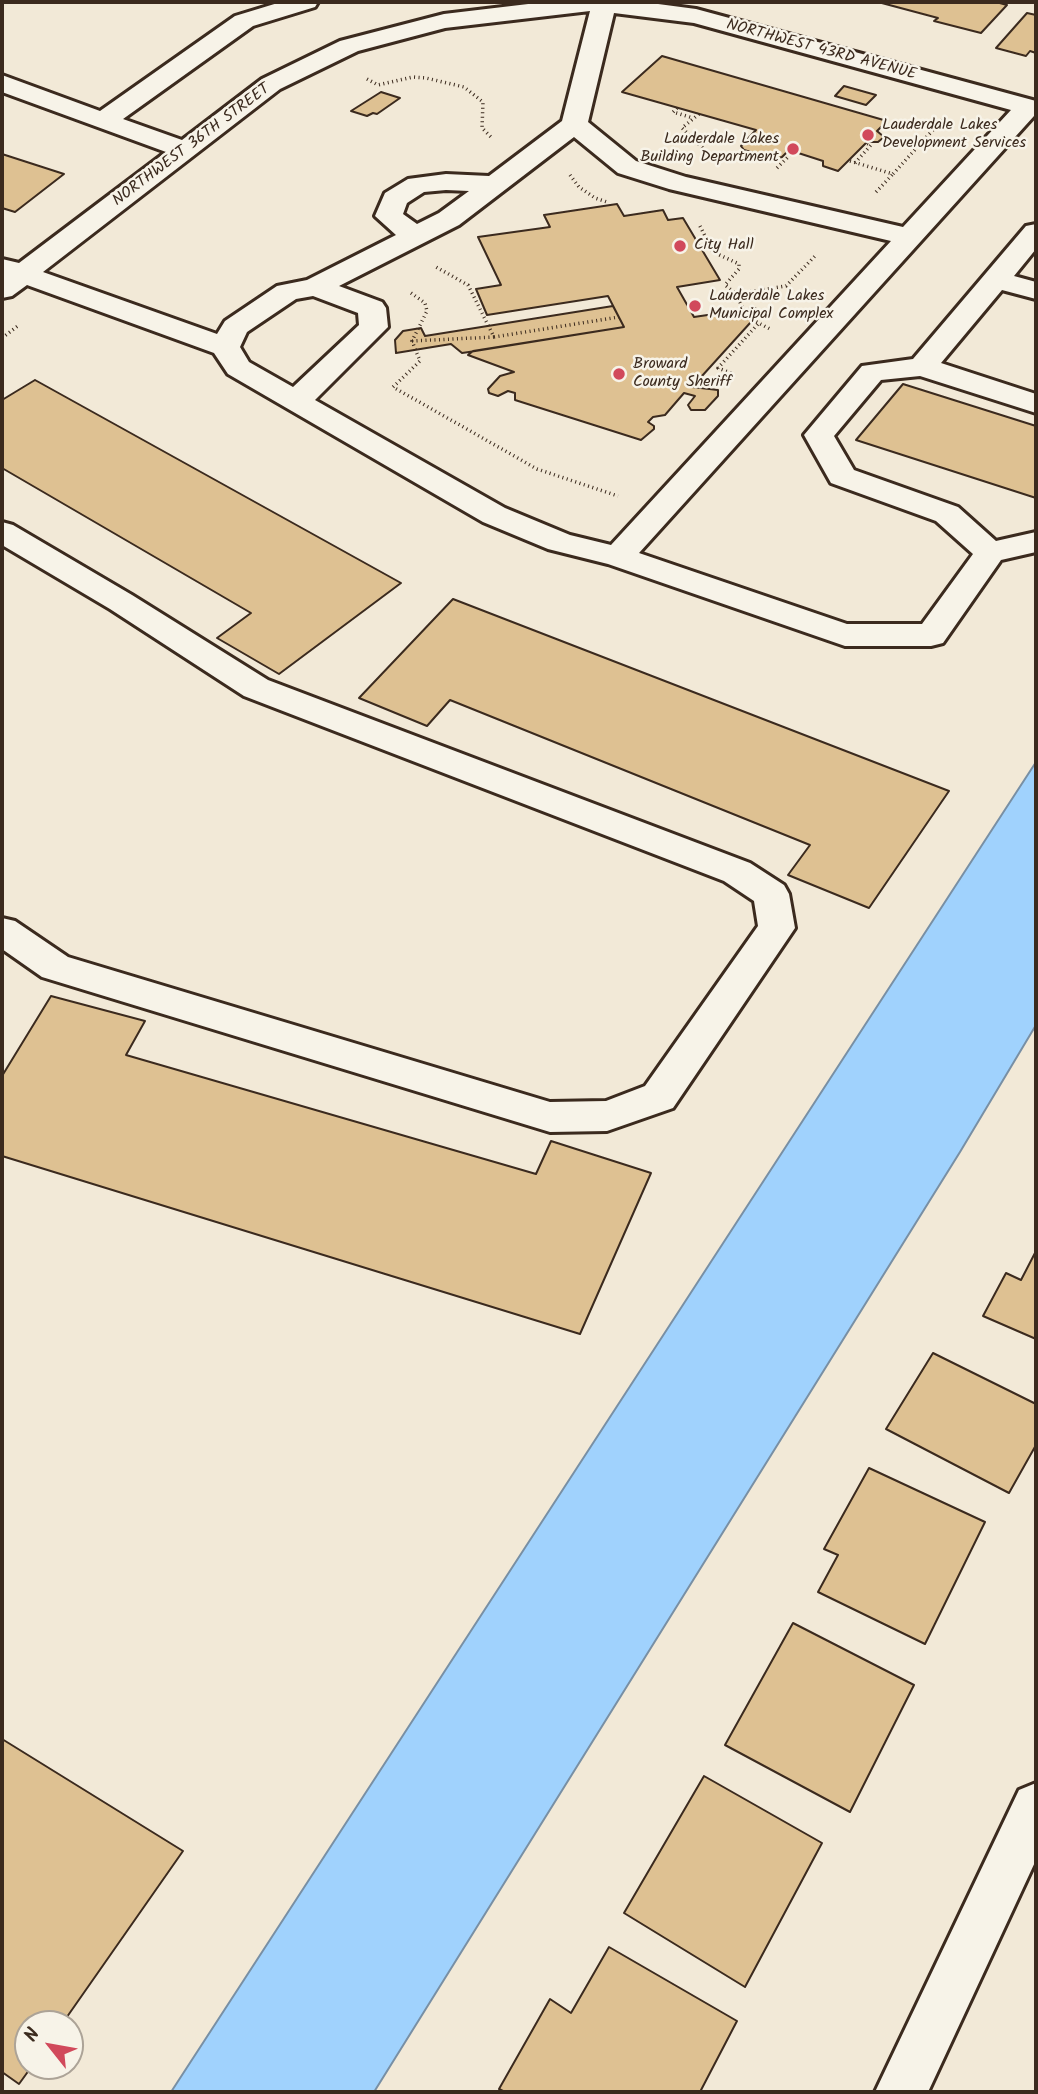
<!DOCTYPE html>
<html>
<head>
<meta charset="utf-8">
<style>
	body { margin:0 }
	#map { position:relative; width:1038px; height:2094px; overflow:hidden; background:#f2e9d7; font-family:Kalam,sans-serif }
	canvas { display:block }
	.frame { position:absolute; inset:0; border:4px solid #3b2a1e; pointer-events:none }
	.north { position:absolute; left:14px; top:2010px; width:70px; height:70px; box-sizing:border-box; background:#f7f3e8; border:2px solid #aca397; border-radius:50%; rotate:301deg; font-size:19px; font-weight:700; line-height:28px; text-align:center; color:#3b2a1e }
	.north::after { content:''; display:block; margin:auto; width:24px; height:32px; background:#d1495b; clip-path:polygon(50% 0,100% 100%,50% 72%,0 100%) }
</style>
</head>
<body>
<div id="map">
<canvas width="1038" height="2094"></canvas>
<div class="frame"></div>
<div class="north">N</div>
</div>
<script>
const c = document.querySelector('canvas').getContext('2d');
c.lineJoin = 'round';
function fill(path, color) { c.fillStyle = color; c.fill(path, 'evenodd'); }
const poly = rows => new Path2D(rows.map(r => 'M' + r).join(''));
function stroke(path, color, width, dash) { c.strokeStyle = color; c.lineWidth = width; c.lineCap = dash ? 'butt' : 'round'; c.setLineDash(dash || []); c.stroke(path); }
function label(font, color, halo, rows, align = 'center') {
  c.font = font + ' Kalam,sans-serif'; c.lineWidth = 5; c.setLineDash([]); c.textBaseline = 'middle'; c.strokeStyle = halo; c.fillStyle = color; for (const [text, x, y, turn = 0] of rows) {
    c.save(); c.translate(x, y); c.rotate((+turn || 0) * Math.PI / 180); c.textAlign = isNaN(turn) ? turn : align; if (halo) c.strokeText(text, 0, 0); c.fillText(text, 0, 0); c.restore();
  }
}
const water = poly([
	[1036,762,1036,1025,960,1152,374,2092,171,2092,1036,762]
]);
const building = poly([
	[878,2,996,2,1007,5,981,33,934,21,938,18,878,2],
	[1027,13,1036,15,1036,53,1030,51,1026,56,996,48,1027,13],
	[662,56,887,121,877,131,884,137,878,142,867,142,838,171,823,166,823,161,789,150,782,157,775,159,744,150,741,146,756,130,622,92,662,56],
	[844,86,876,95,866,105,835,96,844,86],
	[381,92,400,98,377,114,373,113,367,116,351,111,381,92],
	[2,154,64,174,15,212,2,208,2,154],
	[617,204,624,216,663,210,668,220,683,218,720,280,677,287,694,317,755,308,760,312,692,387,718,390,718,396,705,410,691,410,688,405,695,396,684,393,665,415,653,417,648,422,654,426,654,429,641,440,515,400,515,393,508,391,498,396,489,393,488,389,500,376,514,372,468,355,473,351,624,327,608,296,487,315,476,289,501,285,478,237,550,227,544,215,617,204],
	[613,306,624,327,469,352,462,353,451,344,396,353,395,340,403,331,421,328,425,336,613,306],
	[35,380,401,583,279,674,217,638,251,613,2,468,2,400,35,380],
	[903,384,1036,426,1036,498,856,440,903,384],
	[453,599,949,791,869,908,788,875,810,845,450,700,427,726,359,698,453,599],
	[51,996,145,1021,126,1055,536,1174,551,1141,651,1173,580,1334,2,1156,2,1076,51,996],
	[1036,1251,1036,1339,983,1316,1006,1273,1021,1280,1036,1251],
	[933,1353,1036,1404,1036,1445,1009,1493,886,1429,933,1353],
	[869,1468,985,1522,925,1644,818,1592,838,1555,824,1549,869,1468],
	[793,1623,914,1685,850,1812,725,1745,793,1623],
	[2,1739,183,1851,62,2024,28,2024,28,2066,32,2066,19,2084,2,2072,2,1739],
	[704,1776,822,1843,745,1987,624,1913,704,1776],
	[609,1947,737,2021,700,2092,505,2092,499,2089,550,1999,571,2013,609,1947]
]);
const path = poly([
	[367,79,378,85,413,77,426,78,464,87,483,102,482,128,493,139],
	[677,108,673,112,693,118],
	[699,114,682,128,705,150],
	[850,161,893,174,942,120],
	[855,163,871,145,866,143],
	[777,168,793,152],
	[570,175,579,187,595,198,607,202],
	[876,192,893,174],
	[700,226,713,252,739,264,739,269,725,285,736,294,786,286,817,254],
	[411,293,425,303,427,311,412,341,420,361,393,387,537,469,618,496],
	[736,294,747,317,770,329],
	[494,337,619,317],
	[2,338,19,325],
	[412,341,494,337,468,285,436,267],
	[731,373,718,368,758,324]
]);
const minor = poly([
	[281,2,318,2,315,7,253,26,123,119,182,140,262,79,340,41,444,14,545,2,643,2,696,9,1036,101,1036,117,1034,116,639,553,847,624,922,624,973,554,936,521,831,483,804,435,862,366,913,359,1026,226,1036,224,1036,249,1014,276,1036,282,1036,299,1002,290,941,363,1036,394,1036,413,920,376,881,380,834,436,854,470,958,507,996,541,1036,532,1036,552,1001,560,943,643,931,646,845,646,608,564,548,549,483,522,228,374,214,353,27,285,12,296,2,298,2,259,19,263,166,152,2,92,2,75,100,111,235,16,281,2],
	[590,11,562,121,489,176,446,174,408,179,385,193,375,216,396,235,307,280,277,286,225,321,217,334,43,272,280,89,358,51,445,28,590,11],
	[614,13,694,23,1011,110,903,227,686,177,636,161,588,122,614,13],
	[574,137,618,173,669,189,891,241,611,545,570,535,505,508,315,400,388,327,386,308,382,302,339,286,459,225,574,137],
	[446,190,469,191,439,213,417,224,403,214,407,203,424,192,446,190],
	[313,296,358,313,359,325,293,387,249,362,240,347,247,332,296,299,313,296],
	[2,522,13,525,132,595,268,680,750,863,784,885,789,894,795,928,673,1108,607,1131,550,1132,42,977,2,949,2,918,15,921,68,957,550,1102,606,1101,645,1086,758,926,754,901,724,881,244,696,110,609,2,545,2,522],
	[1036,1783,1036,1860,928,2092,875,2092,1019,1790,1036,1783]
]);
const markers = [
	[868,135,7,"#d1495b"],
	[793,149,7,"#d1495b"],
	[680,246,7,"#d1495b"],
	[695,306,7,"#d1495b"],
	[619,374,7,"#d1495b"]
];
const farStreetnames = [
	["NORTHWEST 43RD AVENUE",821,51,15],
	["NORTHWEST 36TH STREET",192,146,-37]
];
const farPoinames = [
	["Lauderdale Lakes",882,126],
	["Development Services",882,144],
	["Lauderdale Lakes",779,140,"right"],
	["Building Department",779,158,"right"],
	["City Hall",694,246],
	["Lauderdale Lakes",709,297],
	["Municipal Complex",709,315],
	["Broward",633,365],
	["County Sheriff",633,383]
];
fill(water, '#a0d2fd');
stroke(water, '#788fa4', 2);
fill(building, '#dec192');
stroke(building, '#3b2a1e', 2);
stroke(minor, '#3b2a1e', 6);
stroke(path, '#3b2a1e', 3.5, [1, 3.5]);
fill(minor, '#f7f3e8');
for (const [x, y, r, color] of markers) { const dot = new Path2D(); dot.arc(x, y, r, 0, 2 * Math.PI); c.fillStyle = color; c.fill(dot); stroke(dot, '#f7f3e8', 2.5); }
label('16px', '#3b2a1e', '#f7f3e8', farStreetnames);
label('16px', '#3b2a1e', '#f7f3e8', farPoinames, 'left');
</script>
</body>
</html>
